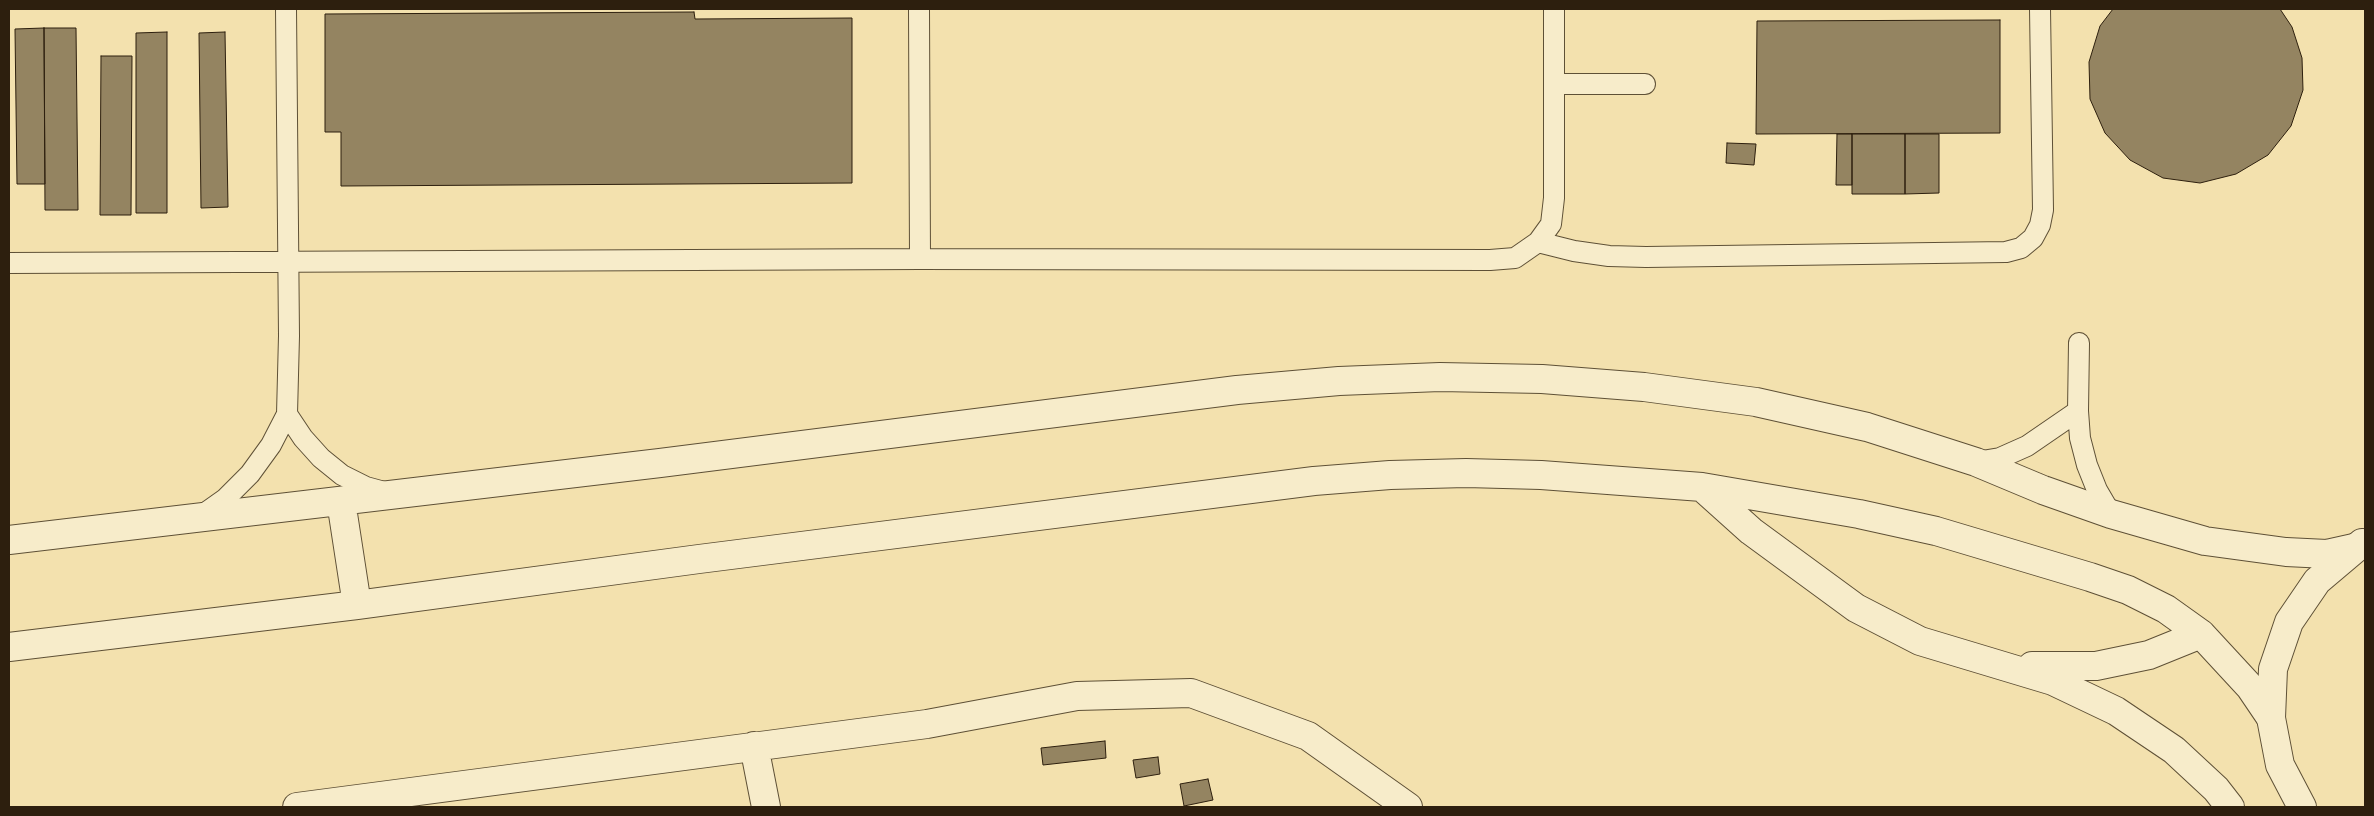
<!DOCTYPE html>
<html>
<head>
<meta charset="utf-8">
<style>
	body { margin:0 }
	#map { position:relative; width:2374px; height:816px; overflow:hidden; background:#f3e1ae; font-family:"IM FELL English",serif }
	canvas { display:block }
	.frame { position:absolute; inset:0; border:10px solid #2d1f0e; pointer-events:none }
</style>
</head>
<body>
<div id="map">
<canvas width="2374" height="816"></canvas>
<div class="frame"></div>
</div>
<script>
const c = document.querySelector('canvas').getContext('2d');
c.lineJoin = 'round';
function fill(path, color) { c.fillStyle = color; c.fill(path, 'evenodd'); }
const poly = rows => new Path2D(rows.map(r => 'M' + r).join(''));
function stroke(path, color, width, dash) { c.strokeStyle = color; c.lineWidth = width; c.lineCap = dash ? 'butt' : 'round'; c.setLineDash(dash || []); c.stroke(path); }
const building = poly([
	[2113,9,2280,9,2292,27,2302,58,2303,90,2291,126,2268,155,2236,174,2200,183,2163,178,2130,160,2105,133,2090,99,2089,62,2100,26,2113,9],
	[694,12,695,19,852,18,852,183,341,186,341,132,325,132,325,14,694,12],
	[2000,20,2000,133,1756,134,1757,21,2000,20],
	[44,28,76,28,78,210,45,210,44,28],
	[44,28,45,184,17,184,15,29,44,28],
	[167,32,167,213,136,213,136,33,167,32],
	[225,32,228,207,201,208,199,33,225,32],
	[101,56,132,56,131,215,100,215,101,56],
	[1837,134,1852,134,1852,185,1836,185,1837,134],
	[1852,134,1905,134,1905,194,1852,194,1852,134],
	[1905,134,1939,134,1939,193,1905,194,1905,134],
	[1727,143,1756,144,1754,165,1726,163,1727,143],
	[1105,741,1106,758,1043,765,1041,748,1105,741],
	[1158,757,1160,774,1136,778,1133,760,1158,757],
	[1208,779,1213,800,1184,806,1180,784,1208,779]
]);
const service = poly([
	[919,9,920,259],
	[1554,84,1645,84],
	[1538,242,1574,251,1609,256,1646,257,2006,252,2021,248,2033,238,2040,225,2043,210,2040,9],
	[9,263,920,259,1490,260,1515,258,1538,242,1551,224,1554,198,1554,9],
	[2079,343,2078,411,2080,438,2087,465,2097,490,2111,514],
	[287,414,303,438,321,458,342,475,366,487,388,493],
	[1976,462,2000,458,2027,446,2078,411],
	[201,516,225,499,250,474,271,445,287,414,289,336,286,9]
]);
const minor = poly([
	[754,746,766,807],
	[297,807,927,724,1077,696,1191,693,1308,736,1408,807],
	[2302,807,2280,765,2271,718,2273,669,2289,622,2317,581,2362,543]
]);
const tertiary = poly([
	[1702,487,1751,531,1856,608,1920,641,2053,681,2116,711,2174,750,2216,789,2230,807],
	[341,501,357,605],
	[9,540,660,463,1237,390,1339,381,1440,377,1542,379,1644,387,1756,402,1867,427,1976,462,2043,490,2111,514,2205,541,2286,552,2327,554,2354,548],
	[9,647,357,605,699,559,1314,481,1390,475,1466,473,1541,475,1702,487,1859,514,1936,531,2090,577,2128,590,2166,609,2201,634,2250,687,2271,718],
	[2032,666,2096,666,2149,655,2201,634]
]);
fill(building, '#948461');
stroke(building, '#2d1f0e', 1);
stroke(service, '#5e5036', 22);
stroke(minor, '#5e5036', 30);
stroke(tertiary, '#5e5036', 30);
stroke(service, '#f7ecca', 20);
stroke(minor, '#f7ecca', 28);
stroke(tertiary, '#f7ecca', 28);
</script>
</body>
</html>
